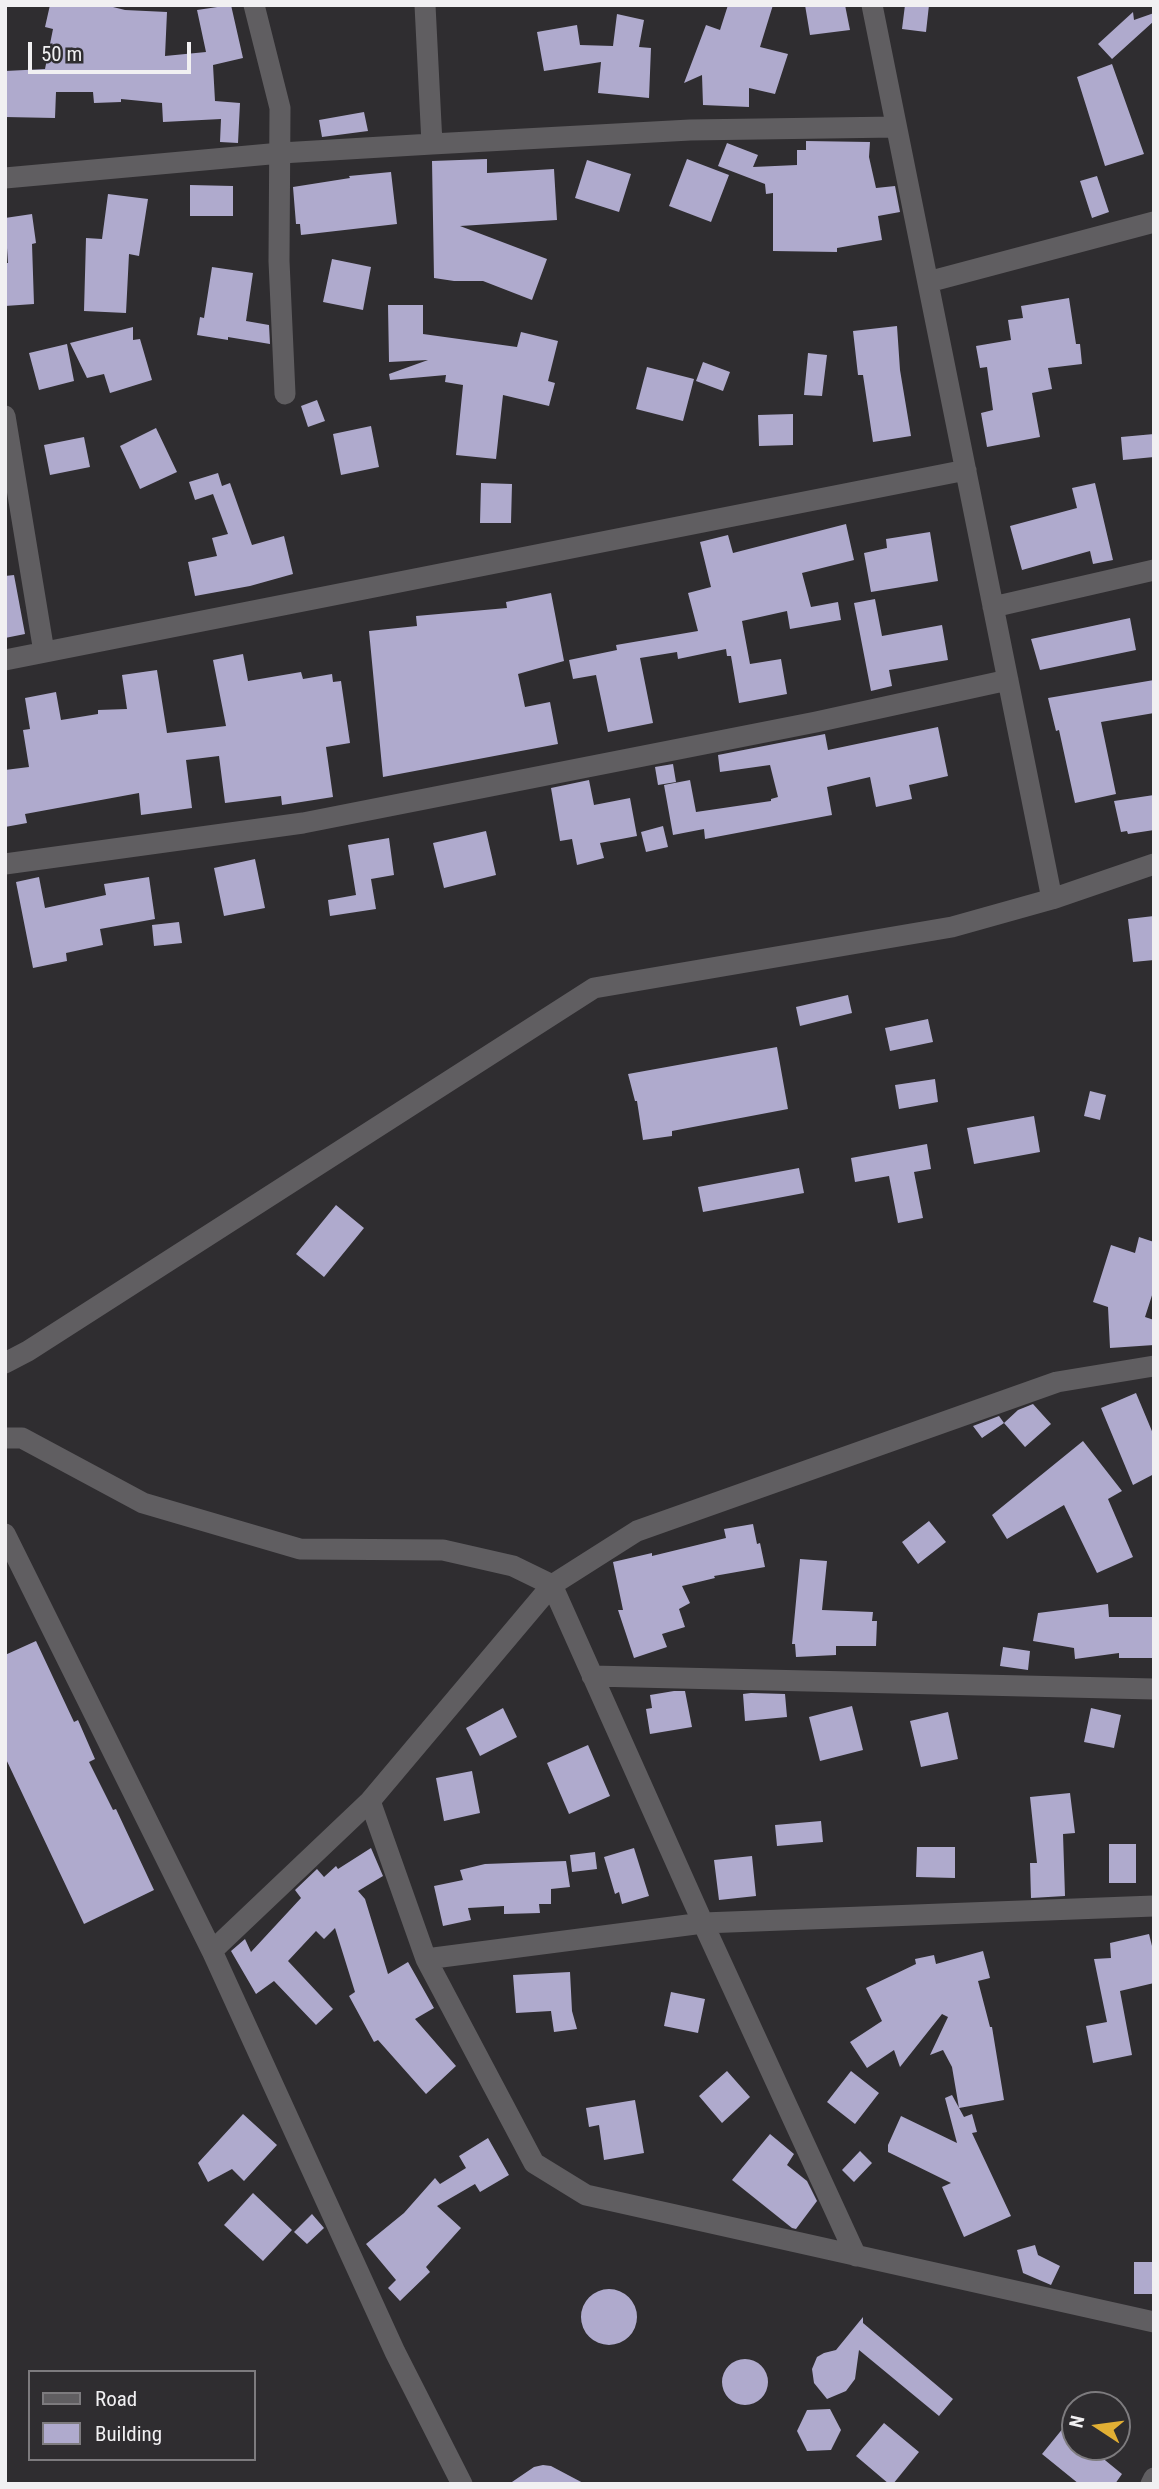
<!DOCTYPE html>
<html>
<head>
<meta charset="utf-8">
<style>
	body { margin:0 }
	#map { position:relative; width:1159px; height:2489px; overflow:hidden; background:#2f2d30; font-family:"Roboto Condensed",sans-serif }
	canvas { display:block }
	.frame { position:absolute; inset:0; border:7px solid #f1f0f2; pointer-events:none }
	.legend { position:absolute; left:28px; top:2370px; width:228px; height:91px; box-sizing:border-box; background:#2f2d30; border:2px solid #7d7b7e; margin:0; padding:9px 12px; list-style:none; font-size:21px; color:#f1f0f2 }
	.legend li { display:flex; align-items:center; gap:14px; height:35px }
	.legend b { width:35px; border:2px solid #7d7b7e }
	.north { position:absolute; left:1061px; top:2391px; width:70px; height:70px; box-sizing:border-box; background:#2f2d30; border:2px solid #7d7b7e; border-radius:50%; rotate:283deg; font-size:19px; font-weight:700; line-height:28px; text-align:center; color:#f1f0f2 }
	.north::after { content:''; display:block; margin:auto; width:24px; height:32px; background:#e1af34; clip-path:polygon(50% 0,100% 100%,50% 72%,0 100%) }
	.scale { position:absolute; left:28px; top:42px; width:163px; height:32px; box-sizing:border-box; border:4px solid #f1f0f2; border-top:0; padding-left:9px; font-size:21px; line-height:24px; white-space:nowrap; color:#f1f0f2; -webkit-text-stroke:5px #2f2d30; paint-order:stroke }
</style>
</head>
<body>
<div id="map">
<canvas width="1159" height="2489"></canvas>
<div class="frame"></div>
<ul class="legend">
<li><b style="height:9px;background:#605e61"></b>Road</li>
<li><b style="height:19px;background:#afaacd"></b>Building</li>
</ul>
<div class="north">N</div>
<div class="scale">50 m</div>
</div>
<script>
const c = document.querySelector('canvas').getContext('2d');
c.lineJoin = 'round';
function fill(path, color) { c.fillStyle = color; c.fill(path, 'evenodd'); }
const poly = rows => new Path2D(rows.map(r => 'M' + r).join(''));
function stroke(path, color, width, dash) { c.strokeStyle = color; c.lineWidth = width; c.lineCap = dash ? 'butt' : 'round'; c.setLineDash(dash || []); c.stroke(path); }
const building = poly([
	[50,5,105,5,125,10,167,12,165,56,206,52,197,10,231,5,243,58,213,65,215,101,240,103,238,143,220,142,221,119,163,122,162,103,121,99,121,102,94,103,93,92,56,92,55,118,5,117,5,71,45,69,53,29,45,27],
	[728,5,773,5,760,47,788,54,775,94,749,88,749,107,703,105,702,75,684,83,706,25,720,30],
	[805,5,845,5,850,30,810,35],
	[905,5,929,5,926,32,902,29],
	[1133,12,1134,20,1154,13,1154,21,1112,59,1098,44],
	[617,14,644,20,639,47,651,48,649,98,598,93,601,62,544,71,537,32,577,25,580,45,613,46],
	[1112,64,1144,154,1105,166,1077,77],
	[364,112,368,131,322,137,319,120],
	[806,141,870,142,869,157,876,188,895,186,900,212,878,216,882,240,837,248,837,252,773,251,773,193,766,194,765,184,718,166,727,143,758,155,753,167,797,165,797,150,806,150],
	[487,159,487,173,554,169,557,220,460,226,547,259,532,300,483,281,454,281,434,278,432,161],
	[687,159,729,175,711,222,669,206],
	[587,160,631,174,619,212,575,198],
	[391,172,397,224,301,235,300,224,296,224,293,187,350,178,349,176],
	[1097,176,1109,212,1092,218,1080,181],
	[190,185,233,186,233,216,190,216],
	[108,194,148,199,139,256,129,254,126,313,84,311,86,238,102,239],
	[32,214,36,243,32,244,34,304,5,306,5,263,8,263,5,218],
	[332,259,371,267,363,310,323,302],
	[212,267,253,273,246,321,269,325,270,344,228,337,228,340,197,335,200,317,204,318],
	[1069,298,1076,344,1080,344,1082,364,1048,368,1052,389,1032,393,1040,437,987,447,981,413,993,410,987,367,980,368,976,346,1011,340,1008,320,1023,318,1021,306],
	[388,305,423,305,423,334,517,347,521,332,558,341,548,381,555,383,549,406,503,395,496,459,456,455,463,385,445,382,446,375,390,380,389,374,428,360,389,362],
	[897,326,900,370,911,436,873,442,863,375,858,375,853,331],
	[133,327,133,340,140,339,152,380,110,393,104,374,87,378,70,343],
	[67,344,74,381,39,390,29,353],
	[808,353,827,355,822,396,804,395],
	[703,362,730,372,723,391,696,381],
	[647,367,694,379,683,421,636,409],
	[317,400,325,421,308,427,301,406],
	[793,414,793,445,759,446,758,415],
	[371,426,379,467,341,475,333,434],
	[156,428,177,472,140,489,120,446],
	[1154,434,1154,457,1123,460,1121,437],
	[84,437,90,467,50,475,44,445],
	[218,473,222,486,230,483,252,545,284,536,293,574,250,586,195,596,188,562,217,556,212,538,228,534,213,494,195,500,189,482],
	[481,483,512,484,511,523,480,523],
	[1095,483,1113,560,1093,564,1090,551,1022,570,1010,526,1077,508,1072,488],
	[846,524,854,560,802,573,811,607,838,602,841,620,790,629,787,611,742,621,750,664,781,659,787,694,739,703,731,656,727,656,726,649,678,659,677,652,640,658,653,723,608,732,596,675,573,679,569,660,617,650,616,645,698,631,688,593,711,587,700,542,728,535,733,553],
	[930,532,938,581,871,592,864,553,887,548,886,539],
	[14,575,25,634,5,638,5,576],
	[551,593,564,661,518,674,525,707,550,702,558,744,383,777,369,631,417,626,416,616,507,608,506,602],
	[875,599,882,636,942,625,948,660,889,670,892,686,871,691,854,603],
	[1130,618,1136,650,1040,670,1031,639],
	[243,654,248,681,301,672,303,679,332,674,333,682,341,681,350,743,326,747,333,797,282,805,281,796,225,803,219,756,186,760,192,808,141,815,139,793,25,814,27,823,5,827,5,770,29,767,23,730,30,729,25,698,56,692,61,720,98,714,98,710,127,709,122,675,157,670,167,733,226,726,213,660],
	[1154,680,1154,713,1101,722,1116,794,1075,803,1059,730,1056,731,1048,698],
	[938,727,948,776,909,785,912,799,876,807,870,777,827,787,832,815,705,839,704,829,673,835,664,785,690,780,696,812,771,801,771,799,778,797,770,765,720,772,718,755,825,734,828,750],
	[673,764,676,782,658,785,655,767],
	[589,780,594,805,630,798,637,836,600,843,604,858,577,865,572,839,560,841,551,788],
	[1154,795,1154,830,1128,834,1127,831,1121,832,1114,801],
	[663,826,668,847,646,852,641,832],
	[486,831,496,875,444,888,433,843],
	[389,838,394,875,371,879,376,909,330,916,328,900,356,895,348,845],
	[255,859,265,908,224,916,214,868],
	[39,877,45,908,106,895,104,884,149,877,155,919,100,929,103,945,66,953,67,961,33,968,16,882],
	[1154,916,1154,960,1133,962,1128,919],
	[179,922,182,943,154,946,152,925],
	[848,995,852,1013,800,1026,796,1007],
	[928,1019,933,1042,890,1051,885,1028],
	[777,1047,788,1109,672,1131,672,1136,643,1140,637,1101,635,1101,628,1074],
	[935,1079,938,1102,899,1109,895,1085],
	[1090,1091,1106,1095,1100,1120,1084,1116],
	[1034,1116,1040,1152,974,1164,967,1128],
	[927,1144,931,1169,914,1172,923,1218,898,1223,889,1176,855,1182,851,1158],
	[799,1168,804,1193,703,1212,698,1187],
	[336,1205,364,1228,324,1277,296,1254],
	[1139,1237,1154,1242,1154,1289,1145,1317,1154,1320,1154,1345,1110,1348,1108,1307,1093,1302,1111,1245,1135,1253],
	[1136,1393,1154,1436,1154,1474,1133,1485,1101,1408],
	[1033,1404,1051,1424,1025,1447,1004,1423,1018,1410],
	[999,1416,1004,1423,982,1438,973,1426],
	[1083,1441,1122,1491,1108,1499,1133,1557,1097,1573,1064,1505,1007,1539,992,1515],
	[929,1521,946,1542,918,1564,902,1542],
	[753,1524,757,1544,760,1543,765,1567,714,1576,715,1578,682,1586,690,1603,679,1609,685,1627,662,1634,667,1647,634,1658,618,1610,623,1610,613,1562,652,1553,652,1556,726,1538,724,1529],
	[800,1559,827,1561,822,1610,873,1612,872,1621,877,1621,876,1646,836,1646,836,1655,796,1657,795,1644,792,1644],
	[1108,1604,1109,1617,1154,1617,1154,1658,1119,1658,1119,1653,1075,1659,1074,1648,1033,1641,1038,1613],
	[36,1641,74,1722,78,1720,95,1759,89,1762,113,1810,116,1809,154,1890,84,1924,5,1757,5,1655],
	[1003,1647,1030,1651,1028,1670,1000,1666],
	[674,1691,685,1691,692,1727,650,1734,646,1709,652,1708,650,1695],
	[751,1693,785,1694,787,1717,745,1721,743,1694],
	[852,1706,863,1750,820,1761,809,1717],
	[503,1708,517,1737,480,1756,466,1728],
	[1091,1708,1121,1715,1114,1748,1084,1742],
	[948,1712,958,1759,921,1767,910,1721],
	[588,1745,610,1796,569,1814,547,1763],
	[472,1771,480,1813,444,1821,436,1778],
	[1070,1793,1075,1833,1063,1834,1065,1896,1031,1898,1030,1863,1037,1863,1030,1797],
	[821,1821,823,1842,777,1846,775,1825],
	[1109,1844,1136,1844,1136,1883,1109,1883],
	[917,1847,955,1847,955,1878,916,1877],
	[371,1848,383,1876,358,1891,365,1899,388,1974,408,1962,434,2008,415,2019,456,2066,426,2094,378,2040,374,2042,349,1996,355,1992,335,1928,324,1939,316,1931,288,1961,333,2009,316,2025,274,1981,256,1994,231,1951,245,1939,251,1952,301,1898,295,1890,317,1869,324,1877,336,1866,338,1869],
	[634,1848,649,1896,622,1904,619,1892,615,1894,604,1857],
	[595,1852,597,1869,572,1872,570,1855],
	[752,1856,756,1896,719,1900,714,1860],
	[566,1861,570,1887,551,1889,551,1904,539,1904,540,1913,504,1914,504,1906,468,1908,471,1920,443,1926,434,1886,463,1880,460,1870,485,1864],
	[1149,1934,1154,1954,1154,1983,1120,1991,1132,2055,1093,2063,1086,2026,1107,2022,1094,1959,1111,1958,1110,1943],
	[983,1951,990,1978,978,1981,990,2027,992,2027,1004,2100,959,2108,952,2067,943,2050,930,2055,948,2017,942,2014,900,2067,894,2050,867,2068,850,2042,882,2021,866,1988,916,1964,915,1959,934,1955,936,1964],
	[570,1972,572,2011,577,2029,554,2032,551,2011,516,2013,513,1975],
	[671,1992,705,1999,698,2033,664,2026],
	[727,2071,750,2097,722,2123,699,2096],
	[851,2071,879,2093,855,2124,827,2102],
	[952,2095,964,2117,972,2114,977,2132,972,2133,1011,2216,964,2237,942,2187,951,2183,888,2152,888,2145,901,2116,957,2143,945,2098],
	[635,2100,644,2153,604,2160,599,2125,589,2127,586,2108],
	[243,2114,277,2145,244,2181,232,2169,208,2182,198,2163],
	[770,2134,794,2154,787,2165,807,2181,817,2201,796,2229,792,2228,732,2180],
	[488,2138,509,2175,480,2192,475,2184,437,2206,461,2228,426,2267,430,2272,400,2301,388,2288,396,2280,366,2244,404,2213,435,2178,440,2184,466,2168,459,2156],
	[860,2151,872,2163,854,2182,842,2170],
	[253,2193,292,2230,263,2261,224,2225],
	[312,2214,324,2228,307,2244,294,2232],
	[1035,2245,1038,2255,1060,2266,1051,2285,1023,2273,1017,2250],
	[1134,2262,1154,2262,1154,2294,1134,2294],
	'581 2317a28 28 0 1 1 56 0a28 28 0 1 1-56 0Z',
	[863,2317,863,2323,953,2399,939,2416,859,2350,855,2379,846,2391,827,2399,814,2383,812,2369,817,2357,824,2353,836,2350],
	'722 2382a23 23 0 1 1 46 0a23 23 0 1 1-46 0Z',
	[830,2409,841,2430,831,2450,807,2451,797,2431,807,2410],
	[884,2423,919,2452,893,2484,889,2484,856,2456],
	[1064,2427,1075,2435,1075,2447,1089,2447,1122,2474,1115,2484,1079,2484,1042,2454],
	[543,2465,551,2466,585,2484,509,2484,534,2467]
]);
const minor = poly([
	[254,5,280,108,279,261,285,394],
	[425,5,432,144],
	[872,5,1052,899],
	[5,178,281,153,432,144,690,130,896,127],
	[928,282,1154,222],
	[5,416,44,652],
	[993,607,1154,570],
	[5,660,966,470],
	[5,864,303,823,816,722,1008,680],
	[5,1363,28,1351,594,988,952,927,1052,899,1154,864],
	[5,1438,22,1438,143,1503,300,1549,443,1550,513,1566,552,1585,703,1923,856,2256],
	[5,1534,212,1951,395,2352,462,2484],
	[592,1676,1154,1689],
	[370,1801,426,1959,534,2163,586,2195,1154,2322],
	[212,1951,370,1801,552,1585,637,1531,1057,1382,1154,1366],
	[426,1959,703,1923,1154,1906],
	[1151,2484,1154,2478]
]);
fill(building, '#afaacd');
stroke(minor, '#605e61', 21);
</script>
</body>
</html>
